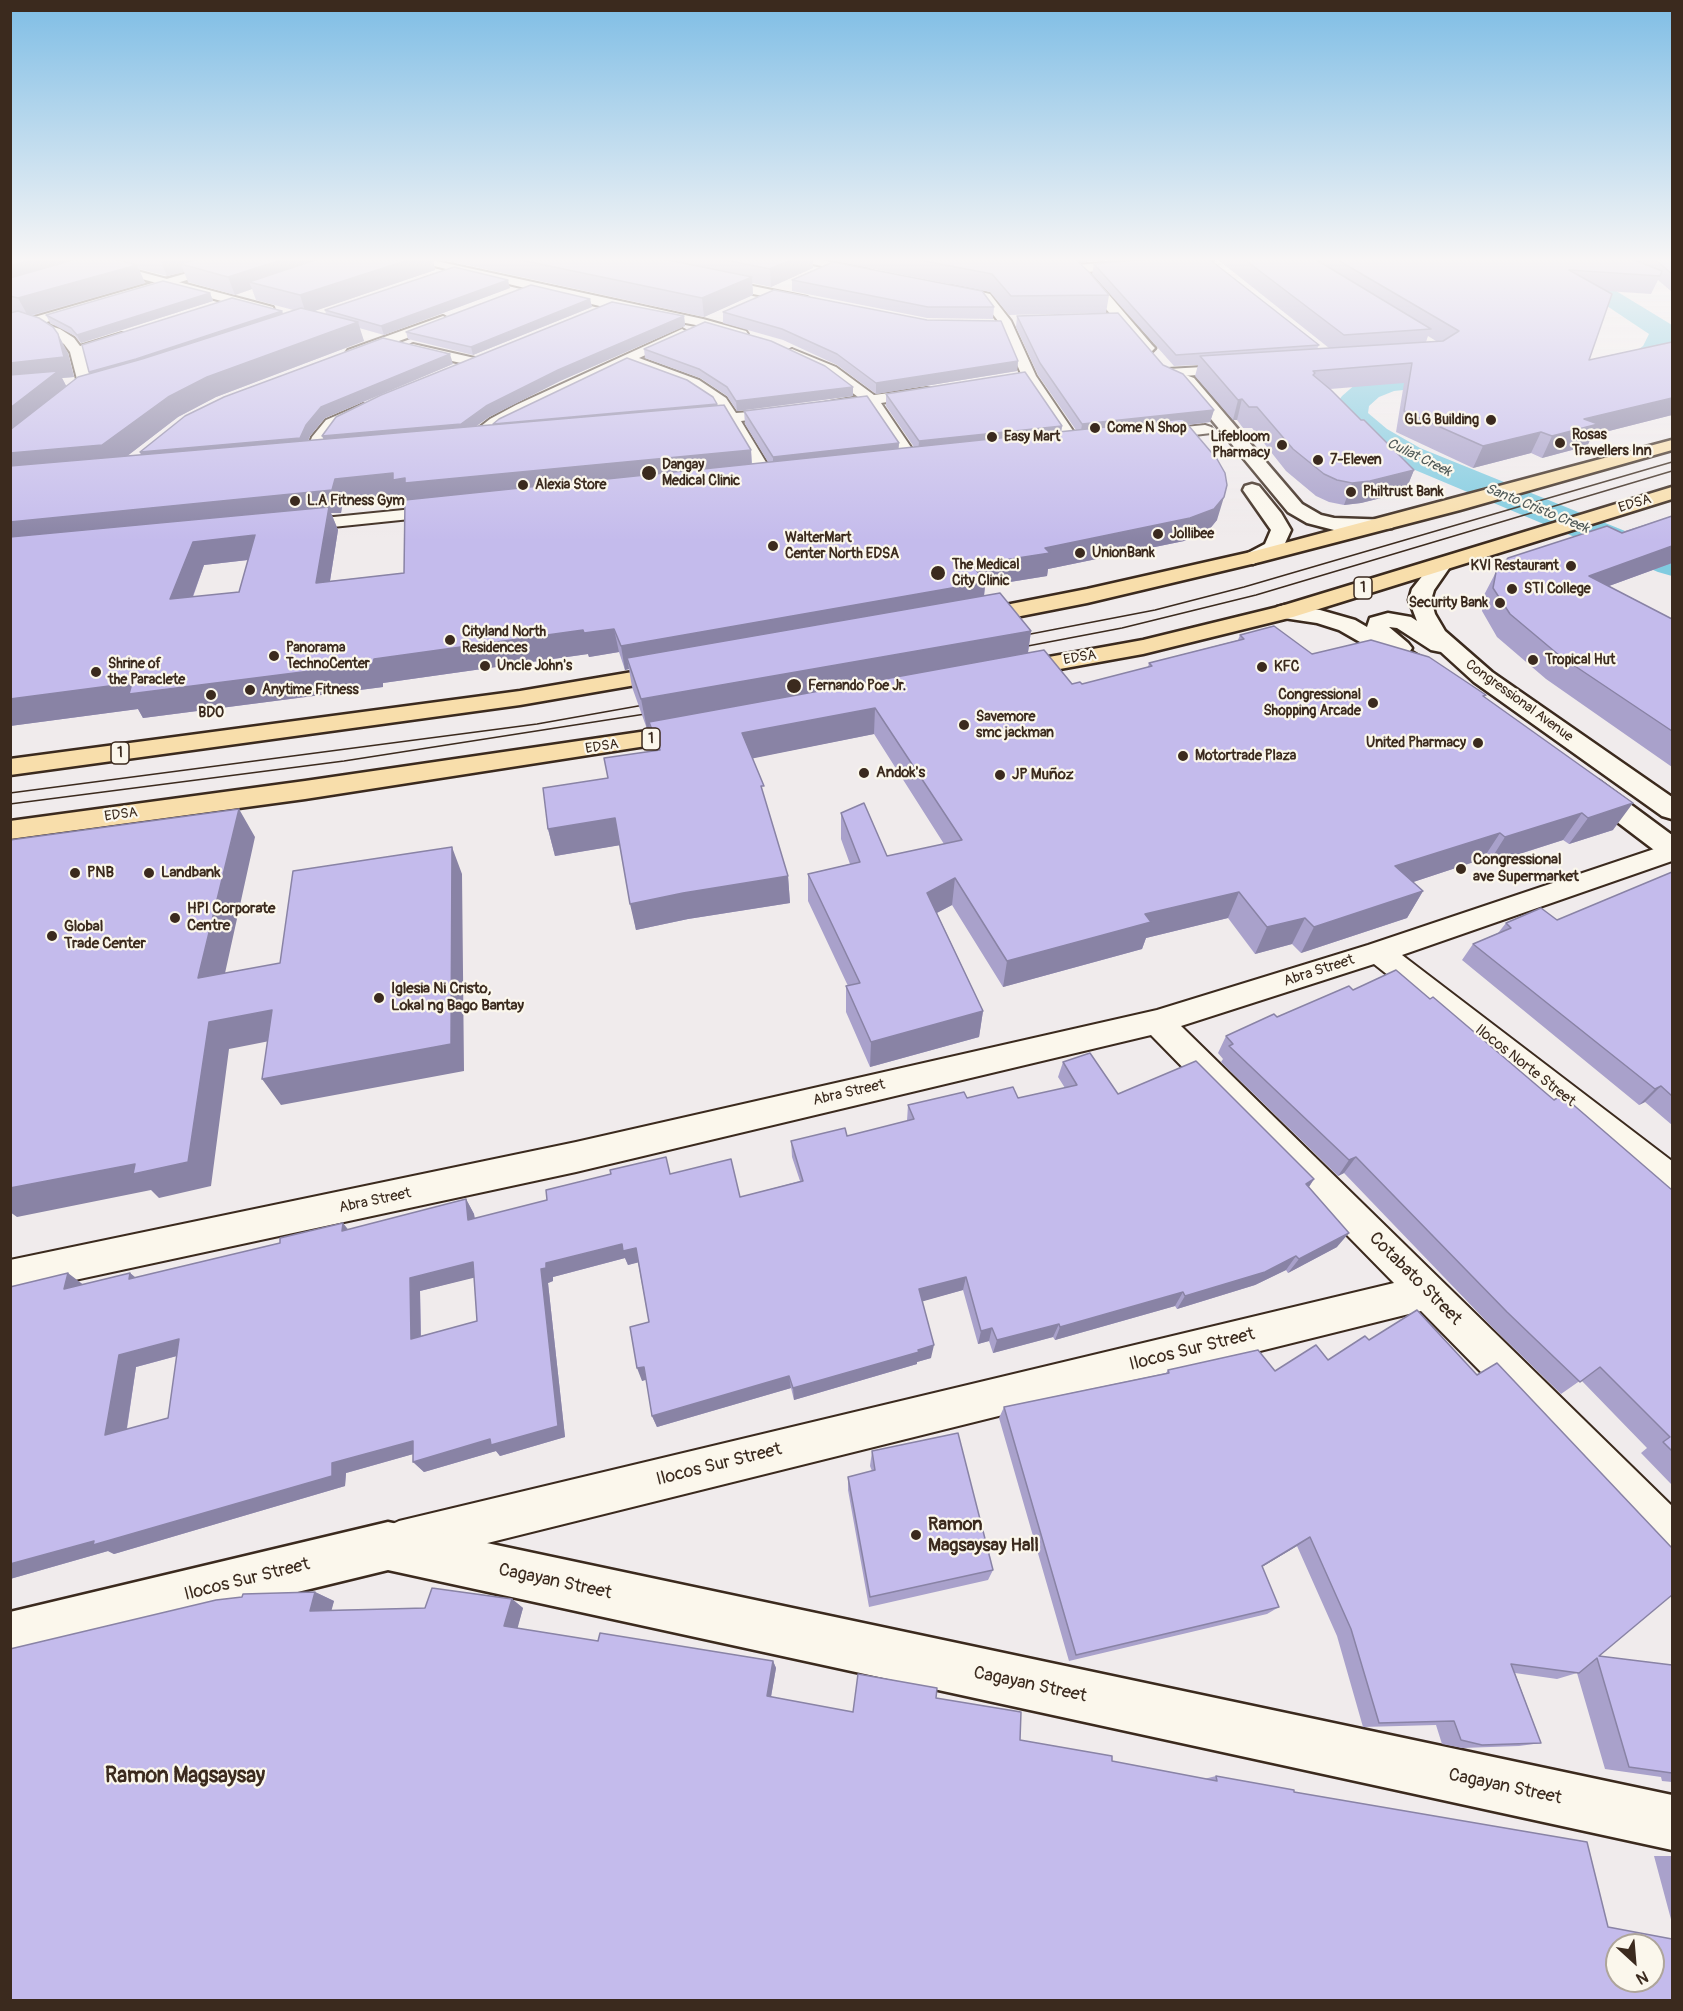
<!DOCTYPE html>
<html>
<head>
<meta charset="utf-8">
<style>
	body { margin:0 }
	#map { position:relative; width:1683px; height:2011px; overflow:hidden; background:#f0ebec; font-family:Pangolin,sans-serif }
	canvas { display:block }
	.frame { position:absolute; inset:0; border:12px solid #3b2a1e; pointer-events:none }
	.north { position:absolute; left:1605px; top:1933px; width:60px; height:60px; box-sizing:border-box; background:#fbf7ec; border:2px solid #aea59a; border-radius:50%; rotate:154deg; font-size:16px; font-weight:700; line-height:24px; text-align:center; color:#3b2a1e }
	.north::after { content:''; display:block; margin:auto; width:21px; height:27px; background:#3b2a1e; clip-path:polygon(50% 0,100% 100%,50% 72%,0 100%) }
</style>
</head>
<body>
<div id="map">
<canvas width="1683" height="2011"></canvas>
<div class="frame"></div>
<div class="north">N</div>
</div>
<script>
const c = document.querySelector('canvas').getContext('2d');
c.lineJoin = 'round';
const poly = rows => new Path2D(rows.map(r => 'M' + r).join(''));
function fill(path, color) { c.fillStyle = color; c.fill(path, 'evenodd'); }
function stroke(path, color, width, dash) { c.strokeStyle = color; c.lineWidth = width; c.lineCap = dash ? 'butt' : 'round'; c.setLineDash(dash || []); c.stroke(path); }
function label(font, color, halo, rows, align = 'center') {
  c.font = font + ' Pangolin,sans-serif'; c.lineWidth = 4.5; c.setLineDash([]); c.textBaseline = 'middle'; c.strokeStyle = halo; c.fillStyle = color; for (const [text, x, y, turn = 0] of rows) {
    c.save(); c.translate(x, y); c.rotate((+turn || 0) * Math.PI / 180); c.textAlign = isNaN(turn) ? turn : align; if (halo) c.strokeText(text, 0, 0); c.fillText(text, 0, 0); c.restore();
  }
}
const river = poly([
	[1556,259,1580,259,1589,272,1603,283,1672,325,1672,344,1665,357,1652,366,1612,379,1580,383,1569,380,1565,374,1569,368,1608,362,1632,354,1643,346,1649,334,1571,282,1556,259],
	[1469,367,1480,370,1484,376,1480,382,1394,391,1379,397,1369,406,1368,413,1387,429,1420,448,1672,550,1672,576,1658,572,1396,462,1348,432,1336,413,1337,403,1342,396,1357,383,1376,377,1417,369,1469,367]
]);
const minor = poly([
	[405,259,427,259,703,319,746,331,748,334,741,338,701,326,612,309,405,259],
	[792,259,816,259,867,269,873,273,867,277,792,259],
	[1157,259,1214,259,1209,262,1075,273,1069,269,1075,265,1157,259],
	[103,262,273,307,274,310,268,314,99,267,99,263,103,262],
	[713,278,807,297,813,301,807,305,709,285,707,282,713,278],
	[952,285,990,294,1011,321,1036,376,1082,444,1080,447,1068,447,1066,444,1022,376,998,321,982,300,948,292,946,289,952,285],
	[10,313,60,329,74,338,80,346,122,333,129,337,127,340,84,353,92,383,87,395,16,454,10,456,10,442,75,390,78,383,70,352,64,344,50,335,10,321,10,313],
	[443,316,450,320,448,323,358,356,353,357,346,353,348,350,443,316],
	[682,329,689,333,687,336,639,358,699,380,726,398,736,413,789,409,792,412,789,415,741,421,775,477,773,481,761,481,726,423,692,427,684,422,692,417,721,414,715,404,689,386,628,363,526,411,500,425,476,444,464,444,462,441,490,419,516,405,682,329],
	[413,344,479,359,481,362,474,366,408,351,406,348,413,344],
	[792,349,836,367,874,395,927,388,932,389,934,392,932,395,881,403,921,462,919,466,907,466,867,405,829,411,824,409,821,406,824,403,858,397,826,373,787,356,785,353,792,349],
	[1237,365,1244,369,1242,372,1168,377,1161,373,1168,369,1237,365],
	[363,404,368,406,371,409,368,412,338,426,328,438,319,458,307,458,305,455,312,437,326,420,363,404],
	[1205,425,1211,427,1213,430,1211,433,1153,440,1145,435,1153,430,1205,425],
	[443,506,449,507,452,511,449,515,294,531,288,530,285,526,288,522,294,521,443,506],
	[1672,843,1672,861,1402,955,1672,1161,1672,1195,1660,1191,1374,964,1181,1026,1672,1506,1672,1558,1657,1551,1421,1311,399,1565,384,1558,377,1543,384,1528,399,1521,1394,1283,1151,1035,576,1172,10,1294,10,1260,576,1142,1157,1010,1368,945,1672,843]
]);
const tertiary = poly([
	[236,259,257,259,10,333,10,324,236,259],
	[388,1522,1672,1795,1672,1850,388,1570,10,1662,10,1612,388,1522]
]);
const secondary = poly([
	[1057,259,1071,259,1098,282,1152,345,1155,348,1152,351,1142,351,1088,288,1057,259],
	[1183,374,1194,378,1302,504,1321,515,1334,518,1392,520,1395,524,1392,528,1350,532,1334,530,1307,523,1288,512,1182,384,1177,382,1175,379,1183,374],
	[1252,484,1259,486,1281,513,1291,530,1281,552,1253,564,1246,562,1243,558,1246,554,1265,544,1271,530,1243,490,1245,486,1252,484],
	[1442,558,1449,560,1452,564,1434,590,1431,600,1435,614,1445,631,1492,672,1672,797,1672,819,1662,816,1474,682,1441,652,1431,650,1397,628,1389,627,1408,643,1412,648,1410,651,1425,660,1429,665,1425,670,1417,672,1409,670,1339,630,1317,623,1277,617,1274,612,1277,607,1285,605,1320,610,1355,620,1367,627,1370,618,1388,613,1411,617,1417,621,1409,600,1412,589,1435,560,1442,558],
	[1589,779,1599,781,1672,835,1672,858,1662,856,1579,793,1575,787,1579,781,1589,779]
]);
const trunk = poly([
	[1672,440,1672,450,1460,510,1260,562,1087,603,970,626,962,624,959,619,962,614,970,612,1087,589,1251,552,1672,440],
	[1672,487,1672,499,1293,617,1143,654,1010,678,1002,676,998,671,1002,666,1010,664,1143,640,1278,607,1672,487],
	[674,665,682,667,686,672,682,677,520,705,10,775,10,759,520,691,674,665],
	[695,724,704,727,708,732,704,737,305,799,10,839,10,821,305,781,695,724]
]);
const tram = poly([
	[1015,637,1155,610,1244,587,1672,462],
	[1012,649,1122,628,1256,595,1672,471],
	[10,793,537,724,655,703],
	[10,804,344,761,658,712]
]);
const wall = poly([
	[10,259,122,261,121,259,433,259,435,270,314,311,326,314,325,310,510,288,384,335,359,328,364,341,216,397,178,417,127,456,141,455,140,452,453,364,325,418,310,436,308,441,324,439,684,316,685,326,560,381,489,417,476,426,493,425,493,424,717,405,751,450,752,464,768,462,745,424,744,411,899,443,898,449,914,447,886,406,886,394,1062,426,1061,432,1076,430,1038,375,1016,327,1017,316,1163,365,1214,410,1210,422,1188,425,1217,520,1208,531,1184,541,1048,569,1047,576,985,586,984,596,1031,631,1028,653,1072,684,1082,684,1148,667,1149,663,1238,640,1240,635,1485,697,1613,830,1569,844,1563,840,1488,864,1483,859,1413,882,1423,891,1407,918,1301,953,1292,944,1255,954,1228,918,1146,938,1142,949,1003,987,952,905,937,913,983,1011,979,1037,870,1067,846,1012,846,986,848,986,808,901,808,874,850,864,841,839,841,813,887,856,944,844,874,734,752,758,788,876,790,903,688,919,636,930,620,845,555,856,548,829,608,778,654,750,650,728,647,729,632,687,629,669,625,670,619,652,589,657,588,654,383,683,383,687,143,718,138,709,10,726,10,313,13,312,10,312],
	[139,269,167,276,184,272,188,282,235,295,252,289,256,300,293,310,283,314,282,311,89,374,66,386,62,378,74,377,68,353,31,316,145,283],
	[398,495,400,502,405,501,404,573,330,581,338,530,331,513,341,513,343,501],
	[248,560,239,592,193,597,204,565],
	[439,259,813,259,813,268,771,287,752,283,753,295,704,317],
	[823,259,1120,259,1079,262,1109,295,1106,313,1009,315,990,292],
	[1217,259,1632,259,1636,261,1634,259,1672,259,1672,292,1658,280,1651,294,1607,291,1589,360,1672,342,1672,415,1593,435,1587,446,1542,458,1531,453,1473,468,1396,432,1404,383,1330,389,1361,420,1414,470,1405,492,1361,503,1344,505,1329,502,1316,496,1286,471,1252,428,1243,428,1237,420,1233,420,1195,376,1198,365,1174,366,1092,274,1094,264,1319,345,1317,349,1329,348],
	[1428,336,1436,341,1426,342],
	[792,280,994,307,993,319,927,318,792,291],
	[210,293,213,301,81,343,75,336,50,323,46,315],
	[590,299,592,307,473,355,408,339,406,332],
	[723,312,1018,361,1017,371,876,394,837,365,783,340,723,323],
	[644,349,853,396,737,411,727,396,700,378,645,358],
	[1672,516,1672,563,1609,586,1672,619,1672,767,1546,679,1497,637,1482,611,1484,595,1496,572],
	[1672,872,1672,1125,1645,1102,1639,1105,1462,960,1473,944,1498,933,1506,923,1557,920],
	[1353,990,1430,999,1554,1100,1672,1190,1672,1485,1641,1453,1647,1448,1581,1380,1561,1394,1490,1325,1344,1173,1338,1176,1221,1062,1223,1059,1218,1053,1226,1036],
	[1063,1062,1118,1094,1314,1179,1309,1187,1337,1247,1288,1273,1286,1270,1255,1285,1177,1309,1175,1306,1055,1340,1053,1337,993,1353,989,1341,978,1344,963,1290,922,1301,931,1358,917,1362,917,1364,794,1400,791,1388,657,1427,652,1416,646,1379,642,1381,649,1322,638,1262,628,1265,625,1258,553,1277,553,1281,548,1283,565,1437,500,1456,496,1451,424,1472,413,1462,413,1454,346,1473,345,1486,114,1554,108,1551,10,1579,10,1287,83,1285,130,1273,136,1278,348,1230,466,1199,474,1214,475,1218,671,1174,740,1197,800,1181,792,1157,791,1141,847,1136,907,1121,908,1105,967,1098,1018,1098,1065,1088,1058,1077],
	[474,1277,477,1321,421,1336,420,1291],
	[177,1356,168,1418,127,1429,136,1367],
	[1328,1360,1599,1656,1672,1665,1672,1782,1662,1781,1661,1777,1605,1769,1577,1673,1557,1679,1515,1673,1541,1743,1519,1746,1462,1748,1442,1744,1436,1725,1363,1727,1337,1636,1297,1546,1262,1567,1279,1607,1267,1614,1069,1661,999,1418,1004,1407,1166,1373,1168,1370,1275,1371],
	[872,1451,993,1570,988,1580,869,1607,848,1490,848,1477,872,1471,870,1466],
	[315,1592,334,1601,331,1610,425,1608,512,1599,523,1608,517,1628,598,1641,773,1661,776,1668,771,1697,853,1712,936,1698,1020,1740,1112,1761,1204,1779,1216,1776,1294,1792,1608,1927,10,2001],
	[1654,1856,1672,1856,1672,1923]
]);
const shadedWall = poly([
	[33,259,101,259,10,286,10,266],
	[160,259,226,259,181,264,184,272,167,276],
	[284,259,343,259,249,282,252,289,235,295,228,277],
	[411,259,433,259,435,270,306,314,300,295],
	[793,259,813,259,813,268,771,287,770,269],
	[1079,259,1120,259,1079,262],
	[137,265,145,283,28,316,18,298],
	[752,277,753,295,704,317,702,298],
	[508,280,510,288,384,335,381,326],
	[210,293,213,301,81,343,77,335],
	[590,299,592,307,473,355,471,347],
	[282,311,285,320,94,382,89,372],
	[684,316,685,326,560,381,489,417,464,435,327,447,322,436,486,406,558,370],
	[358,322,364,341,216,397,178,417,113,467,10,476,10,453,168,397,207,377],
	[58,334,68,353,74,377,62,378,69,391,10,439,10,363],
	[450,354,453,364,325,418,310,436,304,449,145,463,140,452,306,425,321,407],
	[1018,361,1017,371,876,394,876,383],
	[853,387,853,396,737,411,736,401],
	[1672,398,1672,415,1593,435,1587,446,1542,458,1552,436,1584,419],
	[1242,399,1237,420,1233,420,1238,400],
	[717,404,717,412,495,432,493,424],
	[1214,410,1210,422,1080,437,1082,424],
	[1062,426,1060,438,918,454,919,441],
	[1541,432,1531,453,1473,468,1483,446],
	[899,443,898,456,773,470,773,457],
	[751,450,752,471,400,502,398,495,343,501,341,513,331,513,338,530,326,606,316,583,328,514,10,546,10,522,335,479,393,473],
	[1414,470,1405,492,1361,503,1344,505,1352,483],
	[1224,497,1217,520,1208,531,1184,541,1048,569,1047,576,985,586,983,605,627,658,629,669,625,670,621,646,972,565,1045,548],
	[255,535,265,558,204,565,183,623,170,599,193,542],
	[1672,546,1672,563,1576,598,1589,576],
	[614,629,619,652,589,657,588,654,383,683,383,687,143,718,138,709,10,726,10,699,132,683,374,659,583,630],
	[1031,631,1027,659,649,722,650,728,647,729,641,699],
	[875,708,874,734,745,760,742,733],
	[1633,803,1613,830,1569,844,1588,818],
	[239,809,255,837,218,1005,198,978],
	[1582,813,1563,840,1488,864,1505,837],
	[615,818,621,845,555,856,548,829],
	[1500,833,1483,859,1380,893,1395,866],
	[452,847,462,874,464,1071,281,1105,262,1079],
	[788,876,790,903,688,919,636,930,630,904,683,893],
	[955,878,952,905,925,919,927,893],
	[1423,891,1407,918,1301,953,1314,927],
	[1239,892,1228,918,1146,938,1142,949,1003,987,1007,961,1145,914],
	[1305,918,1292,944,1255,954,1267,927],
	[272,1010,290,1037,229,1049,211,1186,159,1198,151,1190,17,1217,10,1212,10,1188,209,1022],
	[983,1011,979,1037,870,1067,871,1042],
	[1661,1086,1645,1102,1639,1105,1655,1089],
	[1356,1157,1344,1173,1338,1176,1349,1160],
	[1314,1179,1304,1194,1306,1184],
	[466,1199,474,1214,476,1234,468,1220],
	[343,1223,354,1237,342,1231],
	[1349,1233,1337,1247,1288,1273,1299,1259],
	[622,1244,636,1248,640,1262,628,1265,625,1258,553,1277,553,1281,548,1283,565,1437,500,1456,496,1451,424,1472,413,1462,490,1439,541,1269,546,1263],
	[1296,1256,1286,1270,1255,1285,1177,1309,1185,1296],
	[473,1262,481,1276,420,1291,421,1351,411,1339,410,1278],
	[68,1273,85,1286,64,1289],
	[130,1273,147,1287,129,1279],
	[966,1277,963,1290,917,1303,919,1289],
	[1183,1292,1175,1306,1055,1340,1060,1327],
	[1059,1324,1053,1337,993,1353,997,1340],
	[992,1328,989,1341,978,1344,981,1331],
	[179,1339,195,1351,136,1367,124,1446,105,1435,119,1355],
	[934,1345,931,1358,917,1362,917,1364,794,1400,793,1388],
	[644,1367,649,1379,642,1381,637,1368],
	[789,1376,791,1388,657,1427,652,1416],
	[413,1441,424,1451,346,1473,345,1486,114,1554,108,1551,10,1579,10,1564,332,1463],
	[1310,1537,1297,1546,1250,1574,1262,1566],
	[315,1592,334,1601,329,1620,310,1611],
	[512,1599,523,1608,516,1634,504,1626],
	[773,1661,776,1668,770,1702,767,1696]
]);
const building = poly([
	[10,259,33,259,10,266,10,259],
	[76,259,115,259,137,265,18,298,10,296,10,278,76,259],
	[198,259,284,259,228,277,181,264,198,259],
	[318,259,411,259,300,295,249,282,318,259],
	[516,259,663,259,752,277,702,298,516,259],
	[721,259,793,259,770,269,721,259],
	[914,259,1075,259,1089,272,1109,295,1011,296,992,274,914,259],
	[1149,259,1209,259,1319,345,1176,355,1094,264,1149,259],
	[1244,259,1315,259,1431,329,1344,335,1244,259],
	[1336,259,1632,259,1662,271,1660,276,1569,270,1612,294,1589,360,1672,342,1672,398,1584,419,1598,424,1552,436,1541,432,1483,446,1404,411,1412,363,1313,371,1315,373,1313,375,1331,390,1361,420,1364,420,1414,470,1370,481,1352,483,1337,480,1324,474,1293,449,1257,407,1249,407,1242,399,1238,400,1200,356,1443,341,1459,331,1336,259],
	[1655,259,1672,259,1672,274,1655,259],
	[833,262,982,291,994,307,928,307,792,280,833,262],
	[454,267,508,280,381,326,325,310,454,267],
	[163,281,210,293,77,335,71,328,46,315,163,281],
	[531,285,590,299,471,347,406,332,531,285],
	[774,290,927,320,1001,321,1018,361,876,383,837,354,782,329,723,312,774,290],
	[232,298,282,311,136,359,89,372,82,345,232,298],
	[612,302,684,316,558,370,486,406,461,424,322,436,336,417,381,395,612,302],
	[301,308,358,322,207,377,168,397,102,445,10,453,10,430,78,377,142,359,301,308],
	[18,311,39,318,53,327,58,334,64,357,10,363,10,313,18,311],
	[1118,313,1163,365,1183,374,1214,410,1082,424,1040,363,1017,316,1118,313],
	[705,322,771,341,825,366,853,387,736,401,727,387,699,369,644,349,705,322],
	[383,338,450,354,321,407,306,425,300,438,140,452,185,416,224,397,383,338],
	[627,358,687,380,713,397,717,404,493,424,499,419,627,358],
	[58,371,10,408,10,375,58,371],
	[1025,372,1062,426,919,441,886,394,1025,372],
	[867,396,899,443,773,457,744,411,867,396],
	[724,405,751,450,405,483,405,478,393,480,393,473,335,479,332,490,10,522,10,466,724,405],
	[1183,419,1217,459,1225,473,1227,485,1224,497,1214,509,1190,518,1045,548,1050,553,972,565,986,582,621,646,614,629,584,633,583,630,374,659,373,663,129,694,132,683,10,699,10,537,329,507,316,583,404,573,405,500,1183,419],
	[255,535,239,592,170,599,193,542,255,535],
	[1672,516,1672,546,1589,576,1672,619,1672,731,1560,656,1510,614,1493,588,1496,572,1508,558,1607,526,1622,533,1672,516],
	[1000,593,1031,631,641,699,627,658,1000,593],
	[1274,626,1312,654,1371,640,1429,657,1486,695,1483,696,1633,803,1588,818,1582,813,1505,837,1500,833,1395,866,1423,891,1314,927,1305,918,1267,927,1239,892,1145,914,1151,922,1007,961,955,878,927,893,983,1011,871,1042,846,986,860,983,808,874,860,862,841,813,864,803,887,856,962,840,875,708,742,733,764,786,761,786,788,876,683,893,630,904,615,818,548,829,543,788,608,778,604,758,660,750,649,722,1044,650,1072,684,1080,682,1082,684,1152,666,1149,663,1244,639,1240,635,1274,626],
	[239,809,198,978,280,963,293,871,452,847,451,1044,262,1079,272,1010,209,1022,188,1162,133,1174,135,1164,10,1188,10,840,239,809],
	[1672,872,1672,1096,1661,1086,1655,1089,1473,944,1511,928,1506,923,1541,908,1557,920,1672,872],
	[1396,970,1430,999,1433,997,1554,1100,1562,1095,1672,1190,1672,1451,1663,1442,1670,1437,1600,1367,1580,1382,1507,1312,1356,1157,1349,1160,1229,1046,1233,1044,1226,1036,1274,1014,1277,1017,1349,986,1353,990,1396,970],
	[1090,1053,1118,1094,1196,1061,1314,1179,1306,1184,1349,1233,1299,1259,1296,1256,1265,1272,1185,1296,1183,1292,1060,1327,1059,1324,997,1340,992,1328,981,1331,966,1277,919,1289,934,1345,918,1350,919,1352,793,1388,789,1376,652,1416,644,1367,637,1368,630,1327,649,1322,636,1248,623,1251,622,1244,546,1263,546,1268,541,1269,558,1426,491,1445,490,1439,413,1462,413,1441,332,1463,332,1476,93,1545,94,1541,10,1564,10,1287,68,1273,64,1289,130,1273,129,1279,280,1243,280,1238,343,1223,342,1231,466,1199,468,1220,547,1200,546,1190,611,1174,610,1170,666,1157,670,1174,731,1159,740,1197,803,1181,791,1141,845,1128,847,1136,914,1119,908,1105,964,1092,967,1098,1013,1087,1018,1098,1077,1085,1063,1062,1090,1053],
	[473,1262,477,1321,411,1339,410,1278,473,1262],
	[179,1339,168,1418,105,1435,119,1355,179,1339],
	[1417,1310,1477,1375,1497,1363,1672,1548,1672,1595,1599,1656,1672,1665,1672,1773,1629,1767,1597,1658,1579,1673,1511,1664,1541,1743,1482,1745,1461,1740,1454,1721,1379,1723,1351,1629,1310,1537,1262,1566,1279,1607,1076,1655,1004,1407,1169,1373,1168,1370,1258,1350,1275,1371,1316,1345,1328,1360,1365,1336,1369,1340,1417,1310],
	[958,1433,993,1570,870,1597,848,1477,875,1470,872,1451,958,1433],
	[432,1588,512,1599,504,1626,598,1641,600,1633,773,1661,767,1696,853,1712,858,1674,937,1688,936,1698,1021,1712,1020,1740,1112,1756,1112,1761,1217,1781,1216,1776,1294,1790,1294,1792,1587,1842,1608,1927,1672,1939,1672,2001,10,2001,10,1649,216,1600,242,1597,243,1594,315,1592,310,1611,425,1608,432,1588],
	[1617,1945,1653,1945,1653,1981,1617,1981,1617,1945]
]);
const markers = [
	[1491,420,6,"#3b2a1e"],
	[1095,428,6,"#3b2a1e"],
	[992,437,6,"#3b2a1e"],
	[1560,443,6,"#3b2a1e"],
	[1282,445,6,"#3b2a1e"],
	[1318,460,6,"#3b2a1e"],
	[649,473,8,"#3b2a1e"],
	[523,485,6,"#3b2a1e"],
	[1351,492,6,"#3b2a1e"],
	[295,501,6,"#3b2a1e"],
	[1158,534,6,"#3b2a1e"],
	[773,546,6,"#3b2a1e"],
	[1080,553,6,"#3b2a1e"],
	[1571,566,6,"#3b2a1e"],
	[938,573,8,"#3b2a1e"],
	[1512,589,6,"#3b2a1e"],
	[1500,603,6,"#3b2a1e"],
	[450,640,6,"#3b2a1e"],
	[274,656,6,"#3b2a1e"],
	[1533,660,6,"#3b2a1e"],
	[485,666,6,"#3b2a1e"],
	[1262,667,6,"#3b2a1e"],
	[96,672,6,"#3b2a1e"],
	[794,686,8,"#3b2a1e"],
	[250,690,6,"#3b2a1e"],
	[211,695,6,"#3b2a1e"],
	[1373,703,6,"#3b2a1e"],
	[964,725,6,"#3b2a1e"],
	[1478,743,6,"#3b2a1e"],
	[1183,756,6,"#3b2a1e"],
	[864,773,6,"#3b2a1e"],
	[1000,775,6,"#3b2a1e"],
	[1461,869,6,"#3b2a1e"],
	[75,873,6,"#3b2a1e"],
	[149,873,6,"#3b2a1e"],
	[175,918,6,"#3b2a1e"],
	[52,936,6,"#3b2a1e"],
	[379,998,6,"#3b2a1e"],
	[916,1535,6,"#3b2a1e"]
];
const farPoinames = [
	["GLG Building",1479,420,"right"],
	["Come N Shop",1107,428],
	["Rosas",1572,435],
	["Travellers Inn",1572,451],
	["Easy Mart",1004,437],
	["Lifebloom",1270,437,"right"],
	["Pharmacy",1270,453,"right"],
	["7-Eleven",1330,460],
	["Dangay",662,465],
	["Medical Clinic",662,481],
	["Alexia Store",535,485],
	["Philtrust Bank",1363,492],
	["L.A Fitness Gym",307,501],
	["Jollibee",1170,534],
	["WalterMart",785,538],
	["Center North EDSA",785,554],
	["UnionBank",1092,553],
	["The Medical",952,565],
	["City Clinic",952,581],
	["KVI Restaurant",1559,566,"right"],
	["STI College",1524,589],
	["Security Bank",1488,603,"right"],
	["Cityland North",462,632],
	["Residences",462,648],
	["Panorama",286,648],
	["TechnoCenter",286,664],
	["Tropical Hut",1545,660],
	["Shrine of",108,664],
	["the Paraclete",108,680],
	["Uncle John's",497,666],
	["KFC",1274,667],
	["Fernando Poe Jr.",808,686],
	["Anytime Fitness",262,690],
	["Congressional",1361,695,"right"],
	["Shopping Arcade",1361,711,"right"],
	["BDO",211,713,"center"],
	["Savemore",976,717],
	["smc jackman",976,733],
	["United Pharmacy",1466,743,"right"],
	["Motortrade Plaza",1195,756]
];
const farWaternames = [
	["Culiat Creek",1419,458,26],
	["Santo Cristo Creek",1537,509,22]
];
const farStreetnames = [
	["EDSA",1635,504,-17],
	["EDSA",1080,658,-10],
	["Congressional Avenue",1519,701,36],
	["EDSA",602,747,-9],
	["EDSA",121,815,-8]
];
const shields = [
	[1363,588,18],
	[651,739,18],
	[120,753,18]
];
const shieldNames = [
	["1",1363,588],
	["1",651,739],
	["1",120,753]
];
const poiNames = [
	["Andok's",876,773],
	["JP Muñoz",1012,775],
	["Congressional",1473,860],
	["ave Supermarket",1473,877],
	["PNB",87,873],
	["Landbank",161,873],
	["HPI Corporate",187,909],
	["Centre",187,926],
	["Global",64,927],
	["Trade Center",64,944],
	["Iglesia Ni Cristo,",391,989],
	["Lokal ng Bago Bantay",391,1006]
];
const streetNames = [
	["Abra Street",1319,971,-18],
	["Ilocos Norte Street",1525,1066,38],
	["Abra Street",849,1093,-13],
	["Abra Street",375,1201,-12]
];
const nearStreetnames = [
	["Cotabato Street",1415,1279,45],
	["Ilocos Sur Street",1192,1350,-14],
	["Ilocos Sur Street",719,1465,-14],
	["Ilocos Sur Street",247,1580,-14],
	["Cagayan Street",555,1582,12],
	["Cagayan Street",1030,1685,12],
	["Cagayan Street",1505,1787,12]
];
const nearPoinames = [
	["Ramon",928,1525],
	["Magsaysay Hall",928,1546]
];
const nearQuarternames = [
	["Ramon Magsaysay",185,1777]
];
fill(river, '#80cbe0');
stroke(minor, '#3b2a1e', 4);
stroke(tertiary, '#3b2a1e', 5);
stroke(secondary, '#3b2a1e', 5);
stroke(trunk, '#3b2a1e', 5);
fill(minor, '#fbf7ec');
fill(tertiary, '#fbf7ec');
fill(secondary, '#fbf7ec');
fill(trunk, '#f8deab');
stroke(tram, '#3b2a1e', 1.5);
fill(wall, '#a9a1cb');
fill(shadedWall, '#8983a5');
fill(building, '#c4bbec');
stroke(building, '#8983a5', 1.5);
const sky = c.createLinearGradient(0, 0, 0, 541);
sky.addColorStop(0, '#7ebde5');
sky.addColorStop(0.48, '#f8f6f6');
sky.addColorStop(1, '#f8f6f600');
c.fillStyle = sky;
c.fillRect(0, 0, 1683, 541);
for (const [x, y, r, color] of markers) { const dot = new Path2D(); dot.arc(x, y, r, 0, 2 * Math.PI); c.fillStyle = color; c.fill(dot); stroke(dot, '#fbf7ec', 2); }
label('bold 14px', '#3b2a1e', '#fbf7ec', farPoinames, 'left');
label('italic 14px', '#505a58', '#fbf7ec', farWaternames);
label('14px', '#3b2a1e', '#fbf7ec', farStreetnames);
for (const [x, y, w] of shields) { const box = new Path2D(); box.roundRect(x - w / 2, y - 11, w, 22, 4.5); c.fillStyle = '#fbf7ec'; c.fill(box); stroke(box, '#3b2a1e', 1.5); }
label('bold 14px', '#3b2a1e', null, shieldNames);
label('bold 15px', '#3b2a1e', '#fbf7ec', poiNames, 'left');
label('15px', '#3b2a1e', '#fbf7ec', streetNames);
label('18px', '#3b2a1e', '#fbf7ec', nearStreetnames);
label('bold 18px', '#3b2a1e', '#fbf7ec', nearPoinames, 'left');
label('bold 21px', '#3b2a1e', '#fbf7ec', nearQuarternames);
</script>
</body>
</html>
